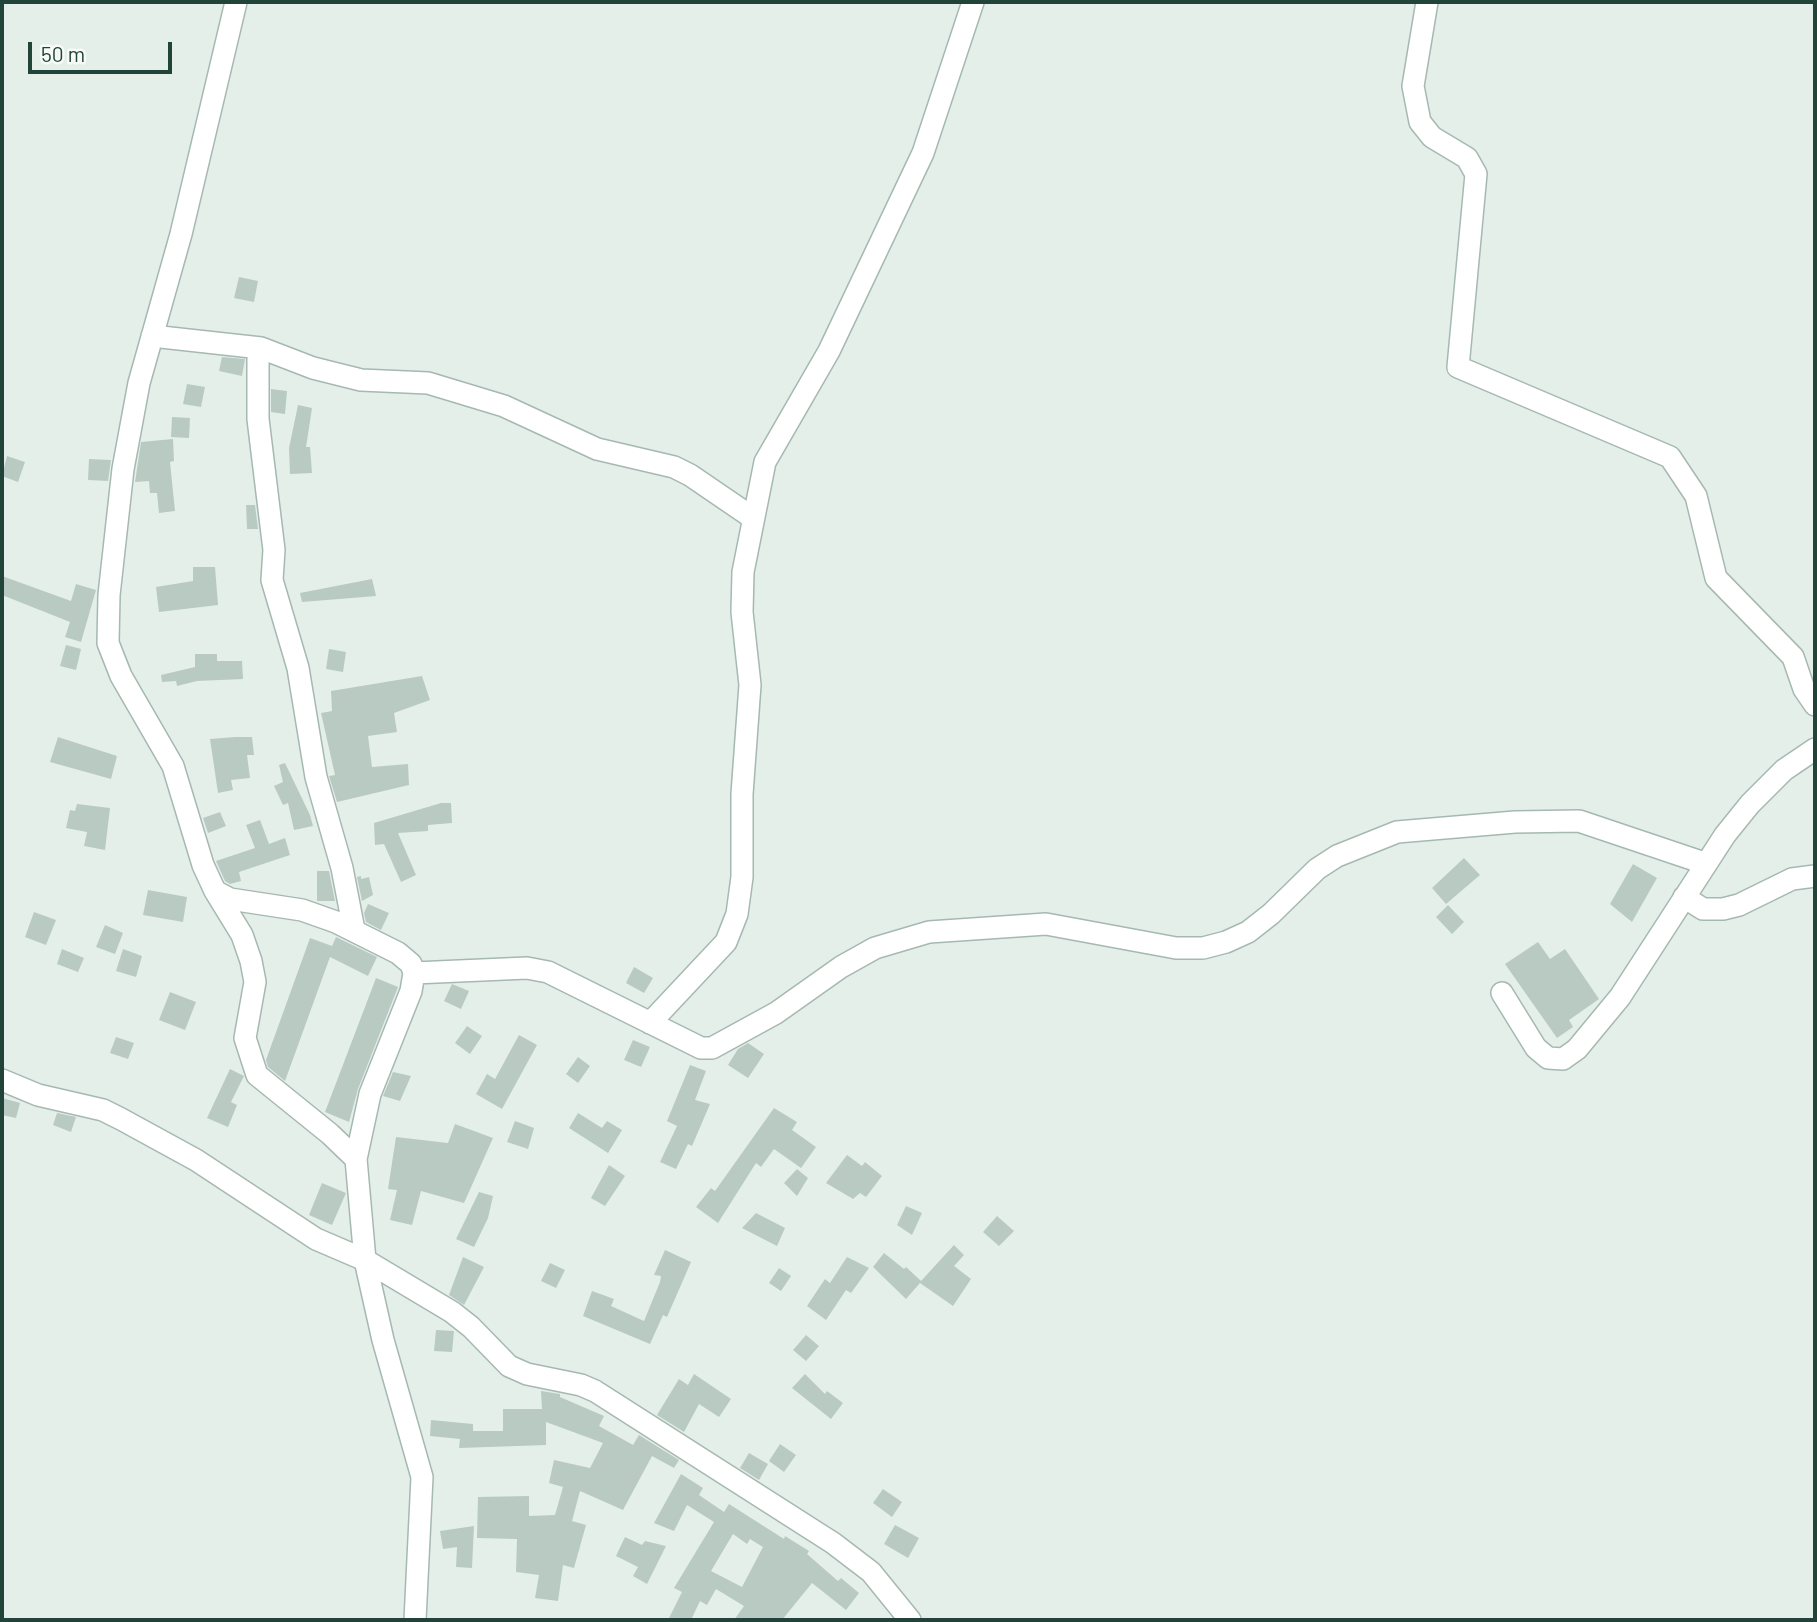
<!DOCTYPE html>
<html>
<head>
<meta charset="utf-8">
<style>
	body { margin:0 }
	#map { position:relative; width:1817px; height:1622px; overflow:hidden; background:#e4efea; font-family:Barlow,sans-serif }
	canvas { display:block }
	.frame { position:absolute; inset:0; border:4px solid #21433a; pointer-events:none }
	.scale { position:absolute; left:28px; top:42px; width:144px; height:32px; box-sizing:border-box; border:4px solid #21433a; border-top:0; padding-left:9px; font-size:21px; line-height:24px; white-space:nowrap; color:#21433a; -webkit-text-stroke:5px #f6fbf8; paint-order:stroke }
</style>
</head>
<body>
<div id="map">
<canvas width="1817" height="1622"></canvas>
<div class="frame"></div>
<div class="scale">50 m</div>
</div>
<script>
const c = document.querySelector('canvas').getContext('2d');
c.lineJoin = 'round';
function fill(path, color) { c.fillStyle = color; c.fill(path, 'evenodd'); }
const poly = rows => new Path2D(rows.map(r => 'M' + r).join(''));
function stroke(path, color, width, dash) { c.strokeStyle = color; c.lineWidth = width; c.lineCap = dash ? 'butt' : 'round'; c.setLineDash(dash || []); c.stroke(path); }
const building = poly([
	[239,277,258,281,254,302,234,298],
	[222,357,245,359,242,376,219,371],
	[187,384,205,387,201,407,183,404],
	[271,389,287,391,285,414,271,412],
	[298,405,312,408,306,447,310,447,312,473,290,474,289,448],
	[172,417,190,418,189,438,171,437],
	[173,439,174,461,170,462,175,511,159,513,157,493,150,493,149,481,135,482,141,442],
	[7,456,25,462,18,482,2,476],
	[89,459,111,460,108,481,88,480],
	[246,505,255,505,258,529,247,529],
	[193,567,215,567,218,605,159,612,156,587,193,581],
	[2,576,71,601,76,584,96,590,81,642,65,637,70,622,2,595],
	[372,579,376,596,302,602,300,593],
	[66,645,81,649,76,670,60,666],
	[329,649,346,652,343,672,326,669],
	[195,654,217,654,217,661,242,661,243,679,197,681,177,686,176,681,162,682,161,675,195,667],
	[422,676,430,700,394,713,397,732,368,736,372,767,408,764,409,785,337,802,329,776,335,775,321,713,332,711,331,691],
	[58,737,117,756,111,779,50,762],
	[235,737,252,737,254,755,247,755,250,778,231,780,233,790,218,793,210,739],
	[285,763,310,815,313,826,294,830,288,803,283,805,274,786,283,782,279,765],
	[441,803,451,803,452,823,428,825,428,831,398,833,416,875,401,882,384,844,375,845,374,823],
	[77,804,110,808,105,850,84,846,87,832,66,828,70,810,75,811],
	[220,812,226,826,208,833,203,818],
	[260,820,269,844,285,838,290,855,239,872,241,881,230,884,225,881,216,861,255,848,246,825],
	[1464,858,1480,875,1446,904,1432,888],
	[1633,864,1657,878,1632,922,1610,904],
	[317,871,329,871,335,901,317,901],
	[361,876,361,879,369,877,373,895,362,901,357,877],
	[148,890,187,897,183,922,143,915],
	[368,904,389,913,381,930,366,922,364,913],
	[1448,905,1464,922,1452,934,1436,917],
	[34,912,56,920,46,945,25,937],
	[105,925,123,933,115,954,96,947],
	[336,937,377,957,368,976,330,957,285,1081,268,1067,266,1060,310,938,332,946],
	[1538,942,1550,959,1565,949,1599,999,1569,1020,1573,1027,1557,1038,1505,964],
	[62,949,84,958,78,972,57,964],
	[123,949,142,956,136,977,116,971],
	[634,967,653,978,644,993,626,983],
	[376,978,398,987,358,1089,349,1122,325,1112],
	[452,984,469,991,461,1009,444,1001],
	[170,992,196,1002,185,1030,159,1020],
	[467,1026,482,1036,470,1054,455,1043],
	[519,1035,537,1045,502,1109,476,1094,487,1074,495,1079],
	[116,1037,134,1043,128,1059,110,1053],
	[633,1040,650,1047,641,1067,624,1060],
	[748,1043,764,1054,748,1078,728,1065,738,1049],
	[578,1057,590,1066,578,1083,566,1074],
	[690,1065,706,1071,695,1100,710,1104,692,1146,688,1144,676,1169,660,1162,677,1126,667,1121],
	[230,1069,244,1076,231,1102,237,1105,228,1127,207,1118],
	[393,1072,411,1076,400,1101,383,1096],
	[2,1098,20,1103,16,1118,2,1115],
	[774,1108,797,1122,792,1130,816,1147,801,1168,774,1149,761,1167,756,1163,718,1223,696,1207,711,1188,715,1191],
	[57,1113,76,1117,71,1132,53,1125],
	[578,1113,602,1128,607,1121,622,1130,608,1153,569,1128],
	[515,1121,534,1128,528,1149,507,1142],
	[455,1124,493,1138,464,1203,421,1191,412,1225,390,1220,397,1190,388,1189,396,1137,448,1143],
	[847,1155,862,1166,865,1162,882,1176,866,1197,860,1193,853,1199,826,1183],
	[609,1165,625,1176,605,1206,591,1198],
	[797,1169,808,1178,797,1196,784,1183],
	[322,1183,346,1193,332,1225,309,1215],
	[479,1192,493,1196,488,1218,474,1247,456,1239],
	[906,1206,922,1213,912,1235,897,1225],
	[756,1213,785,1228,777,1246,742,1228],
	[997,1216,1014,1231,999,1246,983,1232],
	[954,1245,964,1255,954,1266,971,1279,953,1306,920,1283,906,1299,873,1267,884,1253,904,1269,906,1267,921,1281],
	[665,1250,691,1262,667,1317,663,1315,650,1344,583,1316,592,1291,614,1299,611,1306,644,1321,660,1282,661,1276,654,1275],
	[463,1257,484,1267,464,1305,449,1295],
	[847,1257,869,1268,851,1293,846,1290,826,1320,807,1306,825,1279,830,1283],
	[550,1263,565,1270,556,1288,541,1281],
	[779,1268,791,1276,781,1291,769,1283],
	[436,1330,454,1331,452,1352,434,1351],
	[806,1335,819,1346,806,1361,793,1350],
	[694,1374,731,1399,719,1417,699,1404,684,1432,657,1415,679,1379,688,1385],
	[805,1374,825,1394,827,1391,843,1403,831,1419,792,1388],
	[541,1391,560,1394,560,1397,604,1416,599,1426,633,1445,639,1435,679,1460,674,1468,652,1456,623,1510,580,1491,572,1521,586,1525,574,1568,563,1565,558,1601,535,1598,539,1575,516,1572,517,1539,477,1538,478,1497,529,1496,529,1516,555,1515,563,1487,549,1483,554,1460,590,1468,603,1443,546,1422,546,1445,459,1448,460,1439,430,1436,431,1420,473,1424,473,1431,503,1431,503,1409,542,1409],
	[780,1444,796,1455,784,1472,769,1461],
	[749,1453,768,1464,759,1480,740,1468],
	[681,1474,703,1488,699,1495,724,1512,729,1504,784,1539,785,1536,809,1551,807,1554,838,1581,841,1578,859,1593,846,1610,812,1583,782,1620,734,1620,744,1606,716,1589,707,1605,700,1601,691,1620,668,1620,682,1592,674,1588,714,1522,687,1505,674,1531,654,1523],
	[733,1534,747,1544,750,1539,763,1547,742,1587,711,1571],
	[883,1489,902,1502,892,1517,873,1503],
	[895,1525,919,1538,908,1558,884,1544],
	[474,1526,472,1568,456,1567,457,1547,443,1549,440,1531],
	[625,1537,642,1545,645,1541,666,1546,647,1584,633,1576,638,1567,616,1556]
]);
const street = poly([
	[236,2,181,234,139,383,123,469,109,595,108,643,121,676,173,766,203,865,215,891,230,899,302,910,336,922,398,953,411,964,414,973,411,991,370,1094,356,1159,365,1260,383,1340,422,1477,415,1620],
	[1427,2,1413,86,1420,122,1432,137,1467,158,1476,174,1458,367,1670,457,1696,496,1716,578,1793,657,1804,689,1815,705],
	[152,336,261,348,258,359,258,419,274,550,272,580,298,668,316,777,342,868,354,930],
	[261,348,313,368,361,380,428,383,504,406,597,449,674,467,690,475,753,518],
	[215,891,242,935,251,961,255,982,245,1038,257,1075,330,1134,356,1159],
	[1684,897,1703,909,1723,909,1739,905,1792,879,1815,876],
	[414,973,527,968,548,972,701,1048,712,1048,776,1013,841,967,875,948,929,932,1046,924,1176,948,1203,948,1226,942,1248,932,1271,914,1317,869,1337,856,1397,832,1515,822,1579,821,1704,863],
	[1502,993,1536,1048,1548,1058,1563,1059,1577,1049,1620,997,1725,835,1750,804,1784,770,1815,749],
	[650,1023,726,942,737,914,742,877,742,794,750,685,742,612,743,572,765,462,829,351,923,153,973,2],
	[2,1080,38,1095,103,1110,121,1119,196,1160,316,1239,365,1260,452,1312,471,1327,509,1366,527,1374,581,1385,595,1391,833,1543,871,1572,910,1620]
]);
fill(building, '#b9cac3');
stroke(street, '#a6b8b2', 24);
stroke(street, '#fff', 21);
</script>
</body>
</html>
